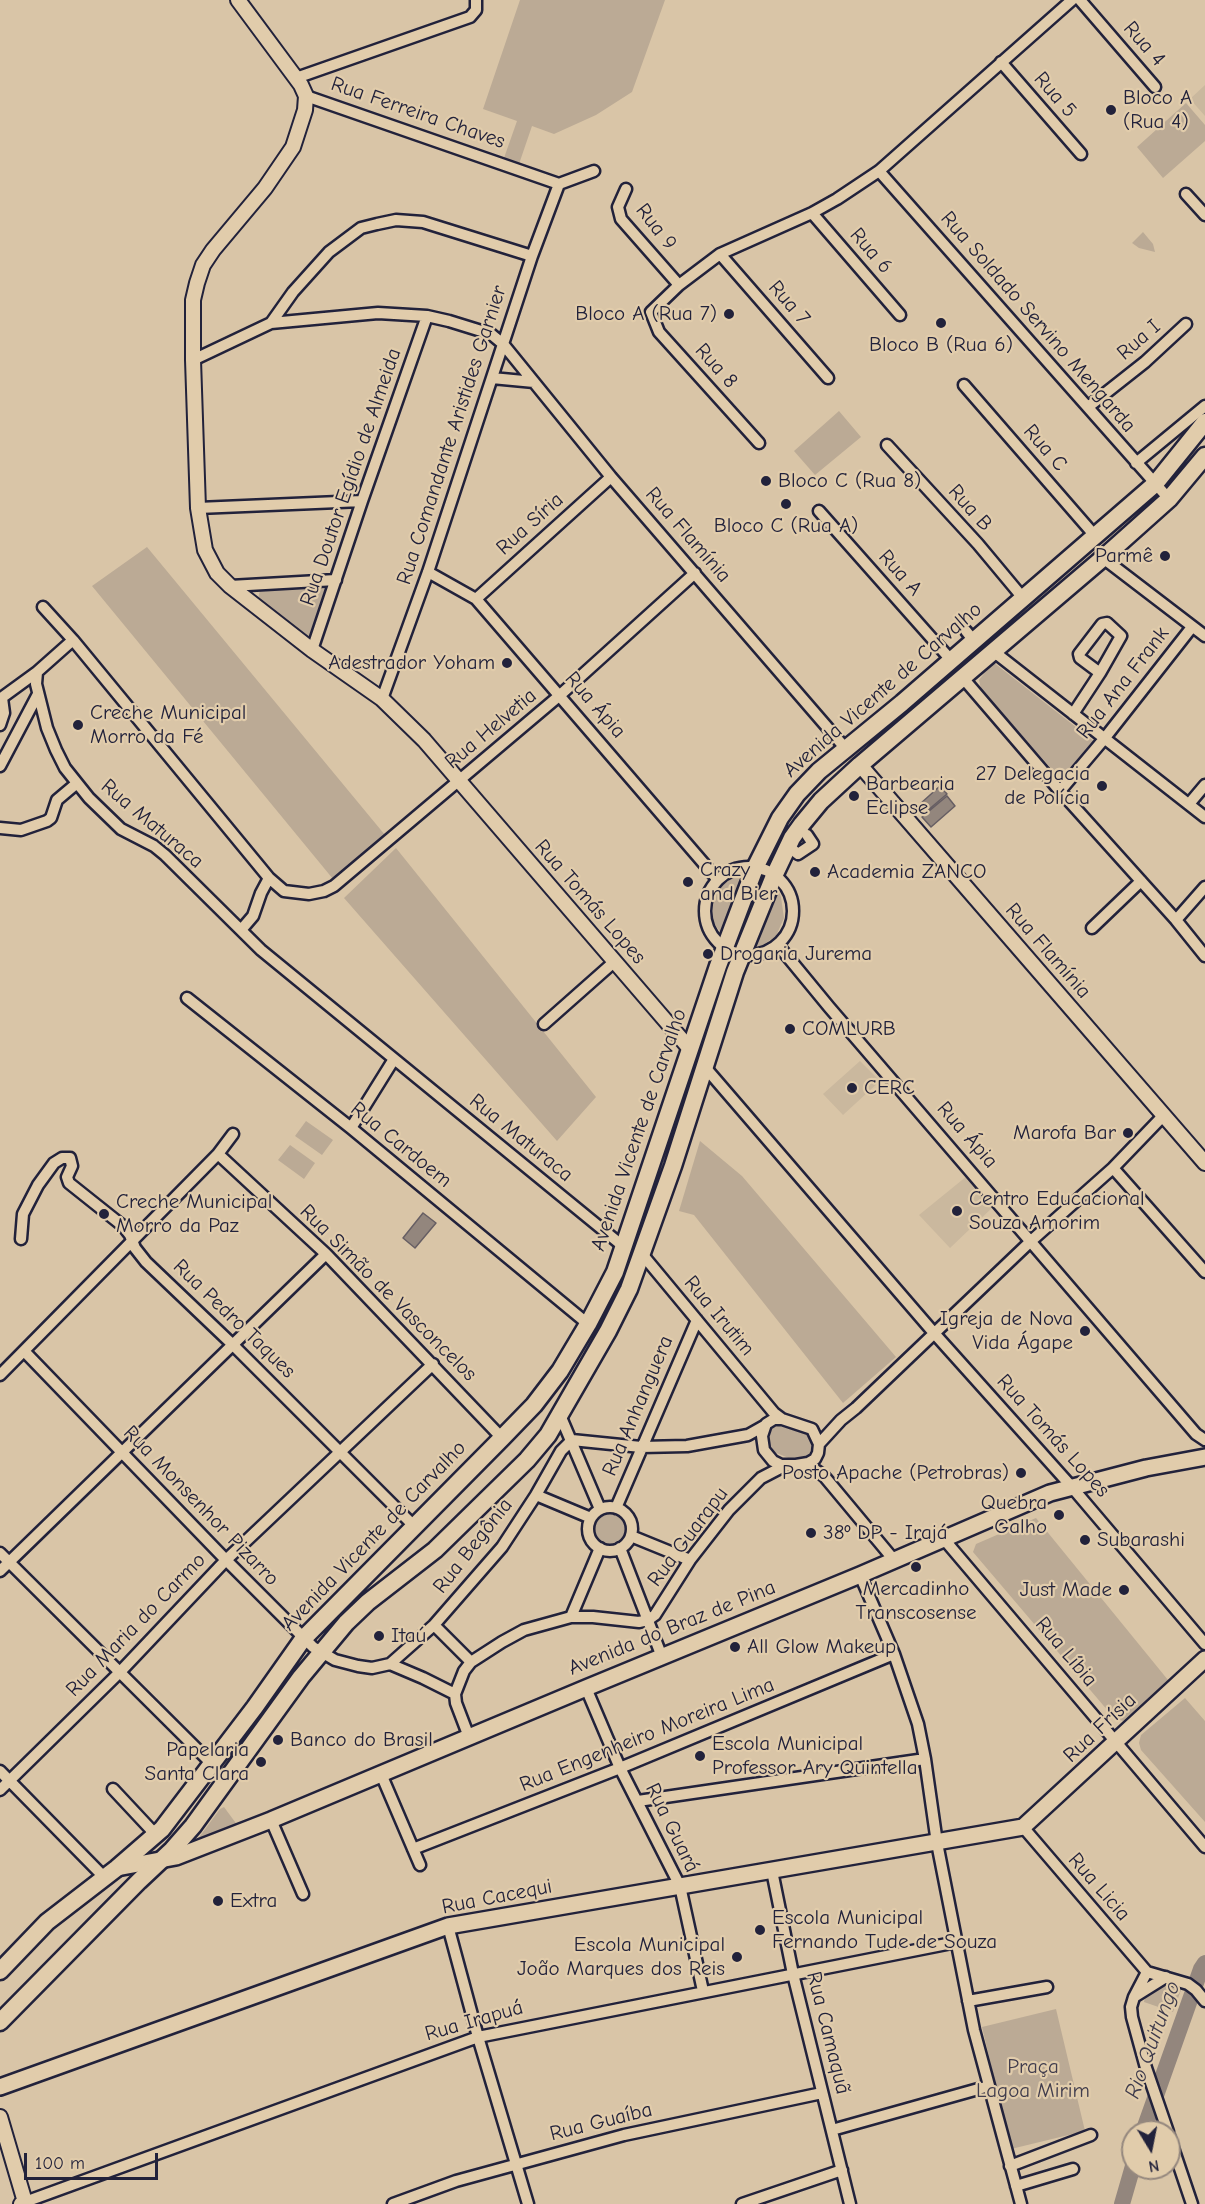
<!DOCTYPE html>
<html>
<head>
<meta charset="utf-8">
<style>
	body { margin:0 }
	#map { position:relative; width:1205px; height:2204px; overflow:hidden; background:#d9c5a7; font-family:"Comic Neue",sans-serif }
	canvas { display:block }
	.north { position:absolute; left:1121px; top:2120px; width:60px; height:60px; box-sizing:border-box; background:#e1ccab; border:2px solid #95887e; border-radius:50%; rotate:170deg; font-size:16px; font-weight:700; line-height:24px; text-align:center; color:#22223b }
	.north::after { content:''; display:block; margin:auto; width:21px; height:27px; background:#22223b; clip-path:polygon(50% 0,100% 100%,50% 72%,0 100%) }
	.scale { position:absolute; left:24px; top:2153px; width:134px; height:27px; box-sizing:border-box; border:3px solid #22223b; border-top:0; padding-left:8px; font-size:18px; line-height:21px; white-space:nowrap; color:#22223b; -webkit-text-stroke:4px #e1ccab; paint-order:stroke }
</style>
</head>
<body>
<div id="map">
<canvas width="1205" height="2204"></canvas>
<div class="north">N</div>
<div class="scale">100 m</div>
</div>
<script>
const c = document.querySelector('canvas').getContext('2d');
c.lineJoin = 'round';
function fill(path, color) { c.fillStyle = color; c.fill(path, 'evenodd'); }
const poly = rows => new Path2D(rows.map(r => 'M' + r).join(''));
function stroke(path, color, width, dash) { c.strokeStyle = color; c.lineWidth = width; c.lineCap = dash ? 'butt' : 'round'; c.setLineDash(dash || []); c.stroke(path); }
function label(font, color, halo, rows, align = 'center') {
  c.font = font + ' "Comic Neue",sans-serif'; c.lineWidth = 4.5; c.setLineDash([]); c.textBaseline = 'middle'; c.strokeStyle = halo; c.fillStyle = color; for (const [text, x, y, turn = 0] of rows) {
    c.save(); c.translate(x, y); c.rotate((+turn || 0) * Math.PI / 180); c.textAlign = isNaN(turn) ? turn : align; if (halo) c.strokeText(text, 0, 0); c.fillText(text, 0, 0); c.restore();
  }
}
const built = poly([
	[1205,85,1205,116,1190,99],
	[860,1061,880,1081,843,1115,823,1094],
	[967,1176,993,1207,950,1248,919,1215]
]);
const green = poly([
	[520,0,665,0,632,92,596,115,554,134,532,126,519,164,504,158,517,121,483,109],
	[1186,103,1205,125,1205,141,1163,178,1137,147],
	[1143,232,1153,244,1155,252,1139,248,1132,243],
	[839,411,861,437,815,475,794,451],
	[147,547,385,835,333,879,92,586],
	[330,589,316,635,306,637,258,599,260,590],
	[993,662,1095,742,1068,773,1056,774,981,689,979,680],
	[396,848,596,1097,557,1141,344,898],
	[750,872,724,937,713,922,713,903,719,888,734,876],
	[776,884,781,897,784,918,776,936,763,945,748,948],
	[306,1121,333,1140,322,1155,295,1136],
	[700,1141,742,1176,896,1357,843,1403,694,1215,679,1211],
	[290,1145,315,1163,304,1179,278,1160],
	[779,1426,808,1434,813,1442,810,1453,802,1458,791,1459,774,1452,769,1442,769,1433,771,1428],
	'593 1529a17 17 0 1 1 34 0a17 17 0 1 1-34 0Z',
	[1036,1518,1168,1680,1123,1721,1114,1718,973,1552,976,1544],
	[1185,1698,1205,1721,1205,1822,1141,1750,1139,1743,1141,1735],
	[224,1807,238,1826,199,1845,197,1840,220,1809],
	[1164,1985,1181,1990,1173,2012,1144,2002,1146,1994],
	[1056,2009,1085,2131,1011,2149,982,2027]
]);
const water = poly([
	[940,786,947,794,927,811,920,804,940,786],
	[947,796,955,806,931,827,922,817,947,796],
	[423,1213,436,1223,415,1248,403,1238,423,1213]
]);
const river = poly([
	[1143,2132,1201,1969,1205,1963],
	[1122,2204,1133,2166]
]);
const minor = poly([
	[1080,0,1155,87],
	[1001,62,1081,154],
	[296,78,470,17,476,10,476,0],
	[306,96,559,184,594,171],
	[879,171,1169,499],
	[626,189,618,207,621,219,679,285],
	[1186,194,1205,215],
	[812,213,900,315],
	[720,254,828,378],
	[271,323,293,292,329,252,361,228,377,224,396,220,423,222,532,256],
	[193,360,271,323,378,313,427,316,449,321,491,334,503,344,611,477,846,749],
	[492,378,534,382],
	[964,385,1096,537],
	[1088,407,1145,362,1186,324],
	[759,443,659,332,651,312,679,285,720,254,812,213,837,199,879,171,1072,0],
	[887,445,978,544,1023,598],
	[1136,463,1205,406],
	[198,508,362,501],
	[819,511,951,660],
	[1103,558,1205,636],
	[428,572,476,599,718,880],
	[230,586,336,580],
	[476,599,611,477],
	[43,607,73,640,269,878,284,891,309,894,324,891,334,886,559,696,695,573],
	[966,631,974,641],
	[73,640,37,672,36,684,47,728,56,750,65,768,89,798,121,829,154,846,165,855,261,950,624,1247],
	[312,650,362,501,427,316],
	[993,651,1205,817],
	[963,678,1060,791,1176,920,1205,956],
	[0,699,37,672],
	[382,699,428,572,532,256,559,184],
	[1073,714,1100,673,1080,658,1079,654,1102,624,1107,623,1121,636,1100,673],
	[0,725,4,713,2,698],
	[0,766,38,694],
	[1060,791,1104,739,1192,627],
	[1189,804,1205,785],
	[0,828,21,830,47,821,51,818,57,800,76,784],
	[788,846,798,854,813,844,807,835],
	'705 911a44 44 0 1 1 88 0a44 44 0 1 1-88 0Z',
	[1176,920,1205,887],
	[1092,928,1141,881],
	[241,930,253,916,261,893,269,878],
	[778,945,829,1007,1196,1434,1205,1440],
	[187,998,351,1128,588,1324],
	[544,1024,614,962],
	[704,1066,934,1333,1071,1486,1205,1644],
	[351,1128,394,1059],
	[218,1154,326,1254,502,1438],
	[1113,1168,1205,1272],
	[21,1239,23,1214,38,1185,54,1163,62,1158,70,1158,72,1166,67,1177,69,1183,123,1226,130,1235,135,1248,146,1262,232,1344,413,1525],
	[642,1254,774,1413,782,1419],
	[24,1351,226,1560,313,1647,335,1660,358,1666,372,1668,390,1664,423,1678,455,1694],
	[0,1375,218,1154,233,1134],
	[560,1415,600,1509],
	[774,1419,782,1419,812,1429,819,1444,818,1453,815,1459,808,1463,796,1465,781,1465,773,1461,764,1450,762,1436,766,1424,774,1419],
	[572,1440,641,1447,687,1446,748,1435,764,1426],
	[819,1444,841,1420,856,1408,1031,1241,1113,1168,1163,1116],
	[802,1465,814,1469,824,1476,894,1560],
	[536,1495,591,1518],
	'588 1529a22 22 0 1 1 44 0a22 22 0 1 1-44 0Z',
	[616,1508,697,1320],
	[631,1536,690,1560],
	[943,1538,1205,1847],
	[620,1548,662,1657],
	[0,1553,212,1764],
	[0,1571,326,1254],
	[860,1575,894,1654,918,1724,925,1759,937,1843,974,2030,1021,2204],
	[571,1617,600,1548],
	[434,1625,471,1662],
	[390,1664,434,1625,502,1547,536,1495,561,1451,572,1440],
	[586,1688,620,1768,680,1886,703,1991],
	[469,1737,456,1703,455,1694,464,1671,471,1662,502,1642,524,1630,571,1617,593,1617,639,1622,648,1620,655,1615,690,1560,729,1510,761,1478,786,1465],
	[0,1771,104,1877],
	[381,1774,420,1865],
	[113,1789,156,1835],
	[0,1790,120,1672,226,1560,433,1364],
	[638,1801,925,1759],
	[271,1820,303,1894],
	[1023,1827,1147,1972],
	[413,1849,620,1768,894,1654],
	[772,1871,793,1974,850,2204],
	[448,1926,478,2037,528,2204],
	[1147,1972,1134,1997,1131,2007,1132,2017,1146,2068,1168,2132],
	[1147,1972,1188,1984,1196,1990,1205,2001],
	[1134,1997,1166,1977],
	[968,2001,1047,1987],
	[832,2130,989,2086],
	[1169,2136,1192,2204],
	[1010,2166,1091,2135],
	[1016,2186,1073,2169],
	[25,2202,478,2037,957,1942],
	[393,2204,456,2181,624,2135,822,2093],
	[742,2204,842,2170]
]);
const tertiary = poly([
	[238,0,301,85,306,96,305,110,293,147,265,188,213,250,203,265,197,283,193,300,193,360,198,508,205,550,217,573,230,586,312,650,382,699,424,740,690,1049],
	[860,765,1205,1163],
	[0,2117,25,2202,21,2204]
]);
const secondary = poly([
	[117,1868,176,1857,271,1820,586,1688,860,1575,1050,1493,1146,1468,1205,1457],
	[0,2087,448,1926,1023,1827,1205,1659]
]);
const primary = poly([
	[0,1971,47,1922,117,1868,162,1829,255,1707,303,1639,502,1438,534,1405,560,1371,588,1324,615,1272,718,966,755,868,780,818,797,794,819,771,902,703,1155,484,1205,422],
	[0,2022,139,1881,172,1850,193,1826,301,1677,346,1623,368,1602,435,1550,527,1460,548,1435,608,1331,629,1289,673,1166,735,972,774,876,792,838,802,824,821,801,860,765,1103,558,1169,499,1205,456]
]);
const markers = [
	[1111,110,6,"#22223b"],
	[729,314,6,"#22223b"],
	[941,323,6,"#22223b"],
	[766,481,6,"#22223b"],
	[786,504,6,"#22223b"],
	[1165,556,6,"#22223b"],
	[507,663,6,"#22223b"],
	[78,725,6,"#22223b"],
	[1102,786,6,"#22223b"],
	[854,796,6,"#22223b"],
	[815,872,6,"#22223b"],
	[688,882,6,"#22223b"],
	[708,954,6,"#22223b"],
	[790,1029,6,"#22223b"],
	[852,1088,6,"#22223b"],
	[1128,1133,6,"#22223b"],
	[957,1211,6,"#22223b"],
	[104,1214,6,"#22223b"],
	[1085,1331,6,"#22223b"],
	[1021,1473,6,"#22223b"],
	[1059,1515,6,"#22223b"],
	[811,1533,6,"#22223b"],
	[1085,1540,6,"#22223b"],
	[916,1567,6,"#22223b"],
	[1124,1590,6,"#22223b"],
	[379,1636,6,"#22223b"],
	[735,1647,6,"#22223b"],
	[278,1740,6,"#22223b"],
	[700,1756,6,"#22223b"],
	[261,1762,6,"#22223b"],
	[218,1901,6,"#22223b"],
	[760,1930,6,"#22223b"],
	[737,1957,6,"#22223b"]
];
const streetNames = [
	["Rua 4",1144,44,49],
	["Rua 5",1055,95,49],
	["Rua Ferreira Chaves",418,113,19],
	["Rua 9",656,227,52],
	["Rua 6",871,251,49],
	["Rua 7",789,303,49],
	["Rua Soldado Servino Mengarda",1038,322,49],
	["Rua I",1139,340,-41],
	["Rua 8",716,366,48],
	["Rua Comandante Aristides Garnier",452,435,-72],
	["Rua C",1045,448,49],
	["Rua Doutor Egídio de Almeida",351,477,-71],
	["Rua B",970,508,48],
	["Rua Síria",530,524,-42],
	["Rua Flamínia",688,535,49],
	["Rua A",900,573,48],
	["Rua Ana Frank",1123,683,-52],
	["Avenida Vicente de Carvalho",883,690,-41],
	["Rua Ápia",595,705,49],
	["Rua Helvetia",491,729,-40],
	["Rua Maturaca",152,824,40],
	["Rua Tomás Lopes",590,902,49],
	["Rua Flamínia",1048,951,49],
	["Avenida Vicente de Carvalho",639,1130,-71],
	["Rua Ápia",967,1135,49],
	["Rua Maturaca",521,1138,39],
	["Rua Cardoem",401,1145,39],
	["Rua Simão de Vasconcelos",388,1293,45],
	["Rua Irutim",719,1316,50],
	["Rua Pedro Taques",234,1319,44],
	["Rua Anhanguera",638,1406,-67],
	["Rua Tomás Lopes",1053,1436,48],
	["Rua Monsenhor Pizarro",201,1506,46],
	["Avenida Vicente de Carvalho",374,1536,-46],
	["Rua Guarapu",688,1537,-53],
	["Rua Begônia",473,1546,-52],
	["Rua Maria do Carmo",136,1625,-46],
	["Avenida do Braz de Pina",672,1628,-22],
	["Rua Líbia",1066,1652,50],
	["Rua Frísia",1100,1728,-43],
	["Rua Engenheiro Moreira Lima",647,1735,-22],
	["Rua Guará",672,1828,64],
	["Rua Licia",1099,1887,49],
	["Rua Cacequi",497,1897,-11],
	["Rua Irapuá",474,2021,-16],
	["Rua Camaquã",828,2033,76],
	["Rua Guaíba",601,2122,-14]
];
const poiNames = [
	["Bloco A",1123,98],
	["(Rua 4)",1123,122],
	["Bloco A (Rua 7)",717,314,"right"],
	["Bloco B (Rua 6)",941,345,"center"],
	["Bloco C (Rua 8)",778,481],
	["Bloco C (Rua A)",786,526,"center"],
	["Parmê",1153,556,"right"],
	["Adestrador Yoham",495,663,"right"],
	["Creche Municipal",90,713],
	["Morro da Fé",90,737],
	["27 Delegacia",1090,774,"right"],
	["de Polícia",1090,798,"right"],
	["Barbearia",866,784],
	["Eclipse",866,808],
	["Crazy",700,870],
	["and Bier",700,894],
	["Academia ZANCO",827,872],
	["Drogaria Jurema",720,954],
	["COMLURB",802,1029],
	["CERC",864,1088],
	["Marofa Bar",1116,1133,"right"],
	["Centro Educacional",969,1199],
	["Souza Amorim",969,1223],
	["Creche Municipal",116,1202],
	["Morro da Paz",116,1226],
	["Igreja de Nova",1073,1319,"right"],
	["Vida Ágape",1073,1343,"right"],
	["Posto Apache (Petrobras)",1009,1473,"right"],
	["Quebra",1047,1503,"right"],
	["Galho",1047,1527,"right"],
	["38º DP - Irajá",823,1533],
	["Subarashi",1097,1540],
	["Mercadinho",916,1589,"center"],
	["Transcosense",916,1613,"center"],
	["Just Made",1112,1590,"right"],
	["Itaú",391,1636],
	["All Glow Makeup",747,1647],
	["Banco do Brasil",290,1740],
	["Escola Municipal",712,1744],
	["Professor Ary Quintella",712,1768],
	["Papelaria",249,1750,"right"],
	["Santa Clara",249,1774,"right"],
	["Extra",230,1901],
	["Escola Municipal",772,1918],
	["Fernando Tude de Souza",772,1942],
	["Escola Municipal",725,1945,"right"],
	["João Marques dos Reis",725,1969,"right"]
];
const parkNames = [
	["Praça",1033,2067],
	["Lagoa Mirim",1033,2091]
];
const waterNames = [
	["Rio Quitungo",1153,2040,-70]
];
fill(built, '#cab89e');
fill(green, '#bbaa95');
fill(water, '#93867d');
stroke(water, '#665e63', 1.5);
stroke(river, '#93867d', 16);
stroke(minor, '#22223b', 15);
stroke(tertiary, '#22223b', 18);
stroke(secondary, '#22223b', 20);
stroke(primary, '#22223b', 21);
stroke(minor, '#e1ccab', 10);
stroke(tertiary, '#e1ccab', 14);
stroke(secondary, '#e1ccab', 15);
stroke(primary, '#e1ccab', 16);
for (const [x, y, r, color] of markers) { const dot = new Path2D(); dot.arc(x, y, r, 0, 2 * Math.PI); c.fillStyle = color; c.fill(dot); stroke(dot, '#e1ccab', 2); }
label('21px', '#22223b', '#e1ccab', streetNames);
label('21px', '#22223b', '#e1ccab', poiNames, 'left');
label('21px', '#413d4d', '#e1ccab', parkNames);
label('italic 22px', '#3e3b4c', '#e1ccab', waterNames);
</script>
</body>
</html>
